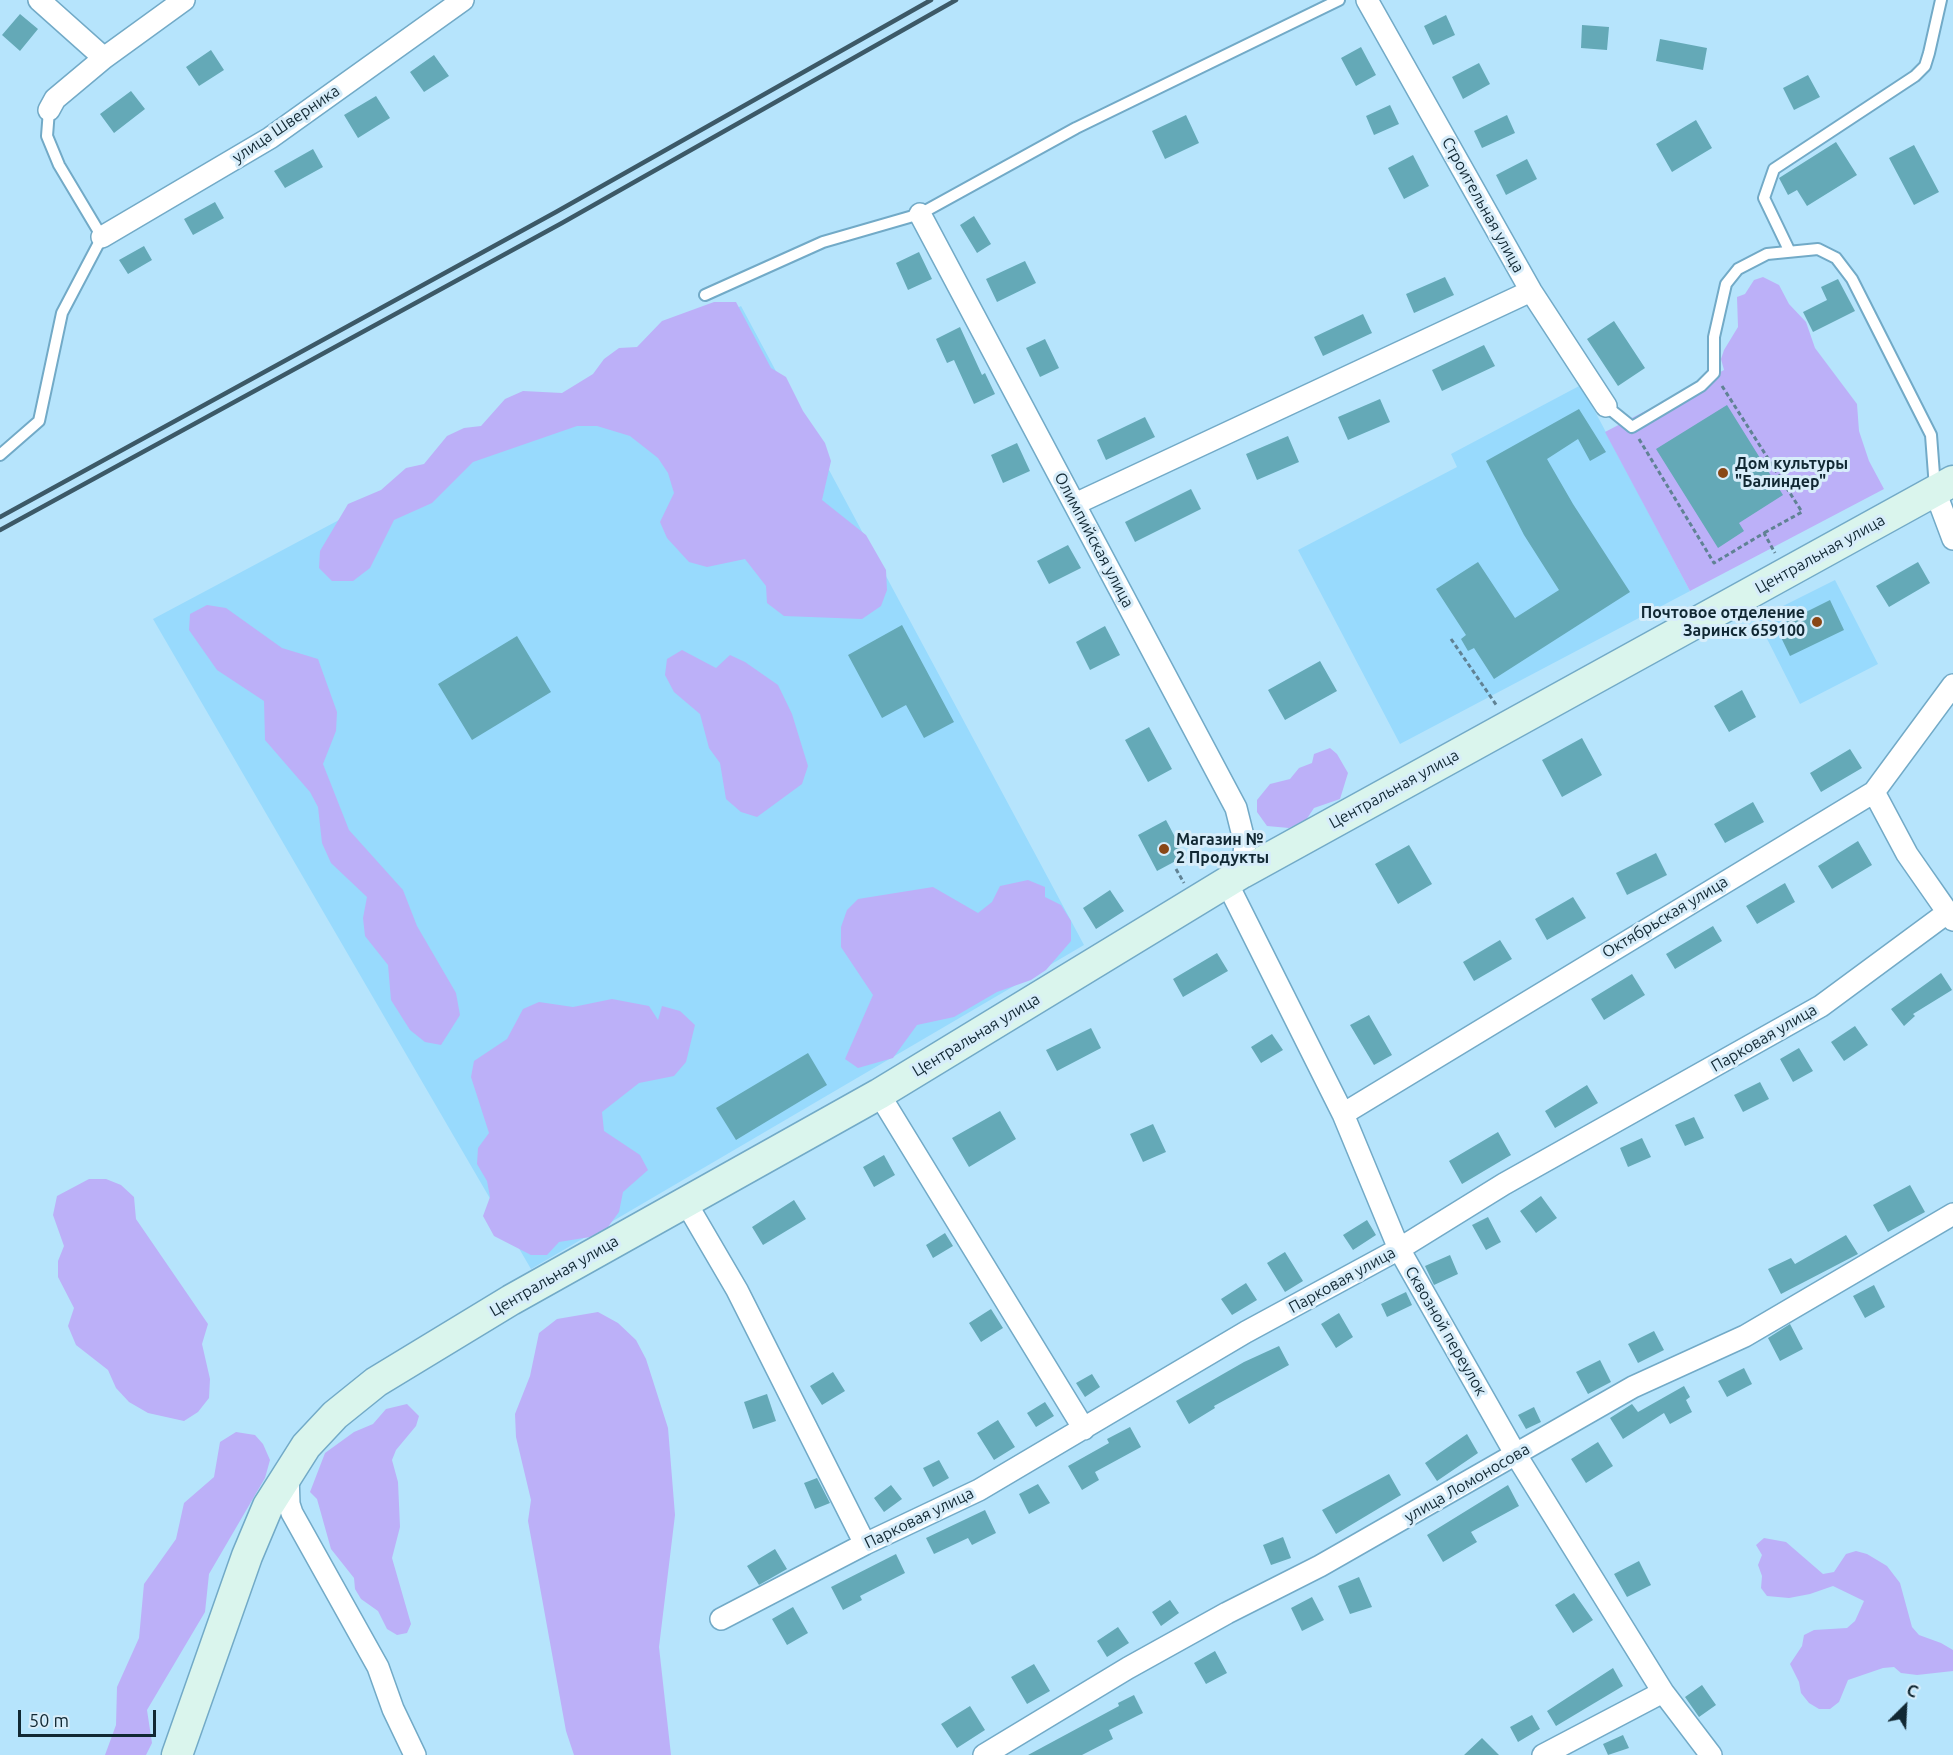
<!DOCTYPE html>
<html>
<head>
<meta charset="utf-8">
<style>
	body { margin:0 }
	#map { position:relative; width:1953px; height:1755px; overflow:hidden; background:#b6e4fc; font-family:Ubuntu,sans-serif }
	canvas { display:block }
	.north { position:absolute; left:1875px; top:1677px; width:60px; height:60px; -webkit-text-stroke:4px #d7edfa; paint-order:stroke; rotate:24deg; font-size:16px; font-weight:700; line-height:24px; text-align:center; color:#112833 }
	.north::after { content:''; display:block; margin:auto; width:21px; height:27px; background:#112833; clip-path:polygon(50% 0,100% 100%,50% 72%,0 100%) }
	.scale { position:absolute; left:18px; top:1710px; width:138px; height:27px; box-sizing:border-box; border:3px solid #112833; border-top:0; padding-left:8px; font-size:18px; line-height:21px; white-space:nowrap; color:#112833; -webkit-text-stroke:4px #d7edfa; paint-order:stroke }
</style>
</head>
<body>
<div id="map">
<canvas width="1953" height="1755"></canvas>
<div class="north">С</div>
<div class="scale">50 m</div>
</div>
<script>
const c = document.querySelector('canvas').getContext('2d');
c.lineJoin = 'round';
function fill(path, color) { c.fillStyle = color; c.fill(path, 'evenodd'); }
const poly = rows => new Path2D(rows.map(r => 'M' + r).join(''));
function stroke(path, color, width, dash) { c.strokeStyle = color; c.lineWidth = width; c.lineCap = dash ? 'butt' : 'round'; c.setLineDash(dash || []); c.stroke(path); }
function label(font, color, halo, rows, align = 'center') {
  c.font = font + ' Ubuntu,sans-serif'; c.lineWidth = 6; c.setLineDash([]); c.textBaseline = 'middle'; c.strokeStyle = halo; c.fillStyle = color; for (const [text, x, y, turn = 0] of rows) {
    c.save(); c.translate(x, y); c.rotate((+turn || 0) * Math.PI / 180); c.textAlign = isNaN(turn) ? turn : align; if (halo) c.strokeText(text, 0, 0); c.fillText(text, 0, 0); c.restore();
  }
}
const built = poly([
	[741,306,1084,945,531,1269,153,619],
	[1581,385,1690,591,1400,744,1298,550,1457,467,1451,454],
	[1835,580,1878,664,1800,704,1757,619]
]);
const green = poly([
	[1763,277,1779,285,1789,304,1806,322,1815,348,1857,404,1859,431,1869,461,1884,489,1690,591,1605,432,1724,370,1721,359,1724,350,1738,327,1737,297,1745,294,1754,280],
	[714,302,736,302,771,368,786,377,803,411,825,443,831,461,822,500,866,535,886,570,887,590,881,606,862,619,784,616,767,603,766,586,745,559,707,567,689,562,667,538,660,522,674,493,668,473,658,458,630,436,597,426,577,426,473,462,432,503,394,520,370,568,353,581,332,581,319,568,320,551,348,504,381,490,406,468,424,464,447,436,464,428,481,426,505,399,523,391,562,393,593,374,604,359,619,348,637,347,662,321],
	[207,605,226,608,282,648,318,659,337,712,336,731,323,764,349,830,403,890,417,926,456,993,460,1015,441,1045,425,1042,410,1030,391,1000,388,965,365,936,363,918,367,897,331,863,322,843,318,807,310,792,265,740,264,701,217,670,189,630,190,614],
	[682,650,716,668,730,655,745,662,778,685,792,714,808,766,802,784,757,817,741,812,726,799,720,763,709,748,700,714,674,692,665,675,667,659],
	[1330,748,1337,754,1348,773,1340,799,1314,808,1306,820,1289,828,1267,826,1257,812,1257,800,1270,784,1290,779,1299,768,1312,763,1314,754],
	[1028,880,1045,887,1045,897,1061,905,1071,921,1071,941,1046,970,1031,980,997,992,954,1017,917,1025,893,1058,858,1068,845,1059,873,995,841,947,841,927,847,910,858,899,933,887,978,913,992,902,1000,886],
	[612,999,649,1006,658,1020,662,1006,680,1011,695,1025,686,1062,674,1076,639,1083,602,1112,604,1131,640,1155,648,1170,623,1192,619,1212,608,1227,590,1237,559,1242,547,1255,531,1255,494,1236,483,1216,490,1197,487,1181,477,1164,478,1148,489,1133,471,1077,474,1061,507,1039,523,1009,539,1002,573,1007],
	[89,1179,106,1179,121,1185,134,1197,136,1219,208,1324,202,1344,210,1379,209,1398,198,1412,184,1421,148,1413,129,1402,116,1388,108,1370,76,1345,68,1326,74,1308,58,1277,58,1261,64,1246,53,1215,57,1196],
	[598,1312,618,1323,636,1340,646,1359,668,1428,675,1515,659,1647,671,1755,574,1755,566,1731,528,1521,531,1500,516,1437,515,1414,530,1376,539,1333,557,1319],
	[407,1404,419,1416,416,1426,396,1450,392,1460,398,1482,400,1527,392,1558,411,1624,407,1633,397,1635,387,1629,378,1611,361,1599,355,1589,354,1578,331,1549,317,1499,310,1492,325,1453,354,1432,373,1424,386,1409],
	[236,1432,255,1435,263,1444,270,1460,265,1478,209,1574,205,1612,147,1710,152,1743,146,1755,105,1755,116,1725,117,1687,139,1638,144,1584,176,1539,184,1503,214,1477,220,1442],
	[1764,1538,1786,1542,1823,1574,1834,1572,1846,1554,1856,1551,1867,1554,1887,1566,1900,1583,1912,1627,1919,1635,1941,1643,1953,1650,1953,1671,1917,1675,1901,1673,1894,1667,1883,1668,1848,1680,1839,1702,1830,1709,1819,1709,1809,1703,1801,1693,1799,1682,1790,1664,1802,1646,1804,1635,1814,1630,1847,1628,1855,1621,1864,1601,1833,1586,1810,1594,1789,1598,1767,1596,1761,1588,1762,1576,1758,1565,1762,1555,1756,1545]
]);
const building = poly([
	[20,14,38,29,20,51,2,35],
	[1446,15,1455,35,1433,45,1424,26],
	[1582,25,1609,27,1607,50,1581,48],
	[1660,39,1707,48,1703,70,1656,61],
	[1361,47,1376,75,1356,86,1341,58],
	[211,50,224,70,199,86,186,67],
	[434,55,449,76,424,92,410,72],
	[1479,63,1490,84,1463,99,1452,77],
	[1808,75,1820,97,1794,110,1783,88],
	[131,91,145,109,114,133,100,114],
	[376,96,390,118,358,138,344,115],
	[1390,105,1399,124,1374,135,1366,116],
	[1186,115,1199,143,1165,159,1152,131],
	[1507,115,1515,133,1482,148,1474,131],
	[1696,120,1712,148,1672,172,1656,144],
	[1836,142,1857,175,1807,206,1797,190,1788,195,1779,178],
	[1914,145,1939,192,1914,205,1889,158],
	[313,149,323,167,285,188,274,171],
	[1413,155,1429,186,1404,199,1388,168],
	[1527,159,1537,179,1506,195,1496,175],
	[215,202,224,218,193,235,184,219],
	[974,216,991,244,977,253,960,225],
	[144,246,152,260,128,274,119,260],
	[919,252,932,279,908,290,896,263],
	[1025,261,1036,283,997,302,986,279],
	[1445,277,1454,295,1414,313,1406,294],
	[1838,279,1855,311,1813,332,1803,312,1827,300,1821,287],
	[1363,314,1372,333,1323,356,1314,337],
	[1614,321,1645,368,1618,386,1587,339],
	[960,327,982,375,985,373,995,394,974,404,954,360,947,363,936,339],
	[1045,339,1059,368,1040,377,1026,348],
	[1484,345,1495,366,1442,391,1432,370],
	[1380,399,1390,422,1348,440,1338,417],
	[1727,405,1783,495,1739,523,1744,531,1718,548,1656,449],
	[1579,409,1606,452,1590,461,1578,439,1547,459,1573,504,1630,592,1494,679,1474,648,1468,651,1461,639,1466,635,1436,589,1478,562,1515,618,1559,590,1524,535,1486,461],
	[1145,417,1155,437,1106,460,1097,440],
	[1288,436,1299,462,1257,480,1246,454],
	[1017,443,1030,471,1003,483,991,455],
	[1191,489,1201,509,1135,542,1125,522],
	[1068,545,1081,568,1049,584,1037,561],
	[1918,562,1930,583,1889,607,1876,586],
	[1830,600,1844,630,1790,656,1776,627],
	[902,625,954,722,924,738,906,705,882,718,848,655],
	[1105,626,1120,655,1090,670,1076,642],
	[517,636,551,692,472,740,438,684],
	[1320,661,1337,691,1285,720,1268,690],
	[1742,690,1756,717,1729,732,1714,706],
	[1149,727,1172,769,1148,782,1125,740],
	[1582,738,1602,775,1562,797,1542,760],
	[1850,749,1862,768,1821,792,1810,773],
	[1753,802,1764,822,1725,843,1714,824],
	[1166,820,1185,856,1157,871,1138,835],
	[1858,841,1872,865,1832,889,1818,866],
	[1409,845,1432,884,1398,904,1375,864],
	[1656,853,1667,875,1627,895,1616,873],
	[1785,883,1795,902,1757,924,1746,906],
	[1110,890,1124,911,1096,929,1083,908],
	[1573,897,1586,918,1547,940,1535,919],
	[1713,926,1722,941,1675,969,1666,954],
	[1500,940,1512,959,1474,981,1463,962],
	[1217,953,1228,971,1183,997,1173,979],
	[1941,973,1952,990,1913,1014,1915,1016,1904,1026,1891,1009],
	[1632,974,1645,995,1604,1020,1591,999],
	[1369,1015,1392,1055,1374,1065,1350,1025],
	[1855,1026,1868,1045,1844,1061,1831,1042],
	[1091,1028,1101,1048,1057,1071,1046,1050],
	[1272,1034,1283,1050,1261,1063,1251,1047],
	[1799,1048,1813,1071,1793,1082,1780,1059],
	[808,1053,827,1085,736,1140,716,1108],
	[1760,1082,1769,1099,1743,1112,1734,1095],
	[1587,1085,1598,1103,1555,1128,1545,1111],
	[1000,1111,1016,1139,969,1167,952,1138],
	[1694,1117,1704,1138,1685,1146,1675,1125],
	[1153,1124,1166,1152,1143,1162,1130,1134],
	[1498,1132,1511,1155,1462,1184,1449,1161],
	[1642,1138,1651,1157,1628,1167,1620,1148],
	[884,1155,895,1175,874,1187,863,1167],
	[1910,1185,1925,1212,1888,1232,1873,1205],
	[1541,1196,1557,1218,1536,1233,1520,1211],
	[794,1200,806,1219,763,1245,752,1227],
	[1488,1217,1501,1242,1486,1250,1472,1225],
	[1367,1220,1376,1235,1353,1250,1343,1235],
	[945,1233,953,1246,933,1258,926,1245],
	[1846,1235,1858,1254,1781,1294,1768,1269,1791,1258,1795,1264],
	[1285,1252,1303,1281,1285,1292,1267,1263],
	[1450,1255,1458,1274,1434,1285,1425,1266],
	[1246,1283,1257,1300,1232,1315,1221,1299],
	[1874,1285,1885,1307,1865,1318,1853,1296],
	[1406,1292,1412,1305,1387,1317,1381,1304],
	[991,1309,1003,1328,981,1342,969,1323],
	[1339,1313,1353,1337,1336,1348,1321,1324],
	[1790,1324,1803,1349,1780,1361,1768,1338],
	[1654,1331,1664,1350,1638,1363,1628,1344],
	[1279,1346,1289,1365,1214,1406,1215,1408,1189,1424,1176,1401,1244,1362],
	[1600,1360,1611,1382,1588,1394,1576,1372],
	[1744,1368,1752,1384,1727,1397,1718,1381],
	[833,1372,845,1391,822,1405,810,1386],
	[1092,1374,1100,1387,1085,1397,1076,1383],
	[1684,1386,1690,1397,1686,1400,1692,1412,1670,1424,1664,1413,1623,1439,1610,1418,1632,1404,1638,1412],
	[767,1394,776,1421,753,1429,744,1402],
	[1045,1402,1054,1416,1036,1427,1027,1413],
	[1534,1407,1541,1422,1526,1429,1518,1415],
	[998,1420,1015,1447,994,1460,977,1433],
	[1130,1427,1141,1447,1095,1472,1099,1480,1082,1490,1068,1466,1109,1443,1107,1439],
	[1467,1434,1478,1453,1437,1481,1425,1463],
	[1598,1442,1613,1466,1586,1483,1571,1459],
	[939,1460,949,1478,933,1487,923,1468],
	[1389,1474,1401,1495,1336,1534,1322,1510],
	[817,1478,830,1503,815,1509,804,1483],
	[1038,1484,1050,1503,1029,1514,1019,1494],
	[891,1485,902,1499,884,1512,874,1498],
	[1508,1485,1519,1506,1471,1532,1477,1542,1443,1562,1427,1535],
	[985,1510,996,1533,972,1545,968,1538,934,1554,926,1538],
	[1283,1537,1291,1558,1271,1565,1263,1545],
	[775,1549,787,1569,759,1585,747,1566],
	[896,1554,905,1573,860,1596,862,1600,843,1610,831,1587],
	[1639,1561,1651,1585,1627,1597,1614,1574],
	[1359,1577,1372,1607,1350,1614,1338,1586],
	[1574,1593,1593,1620,1573,1633,1555,1605],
	[1312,1597,1324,1620,1302,1631,1291,1608],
	[1170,1600,1179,1613,1161,1626,1152,1612],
	[793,1607,808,1633,787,1645,772,1619],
	[1118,1627,1129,1643,1107,1657,1097,1641],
	[1215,1651,1227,1673,1206,1684,1194,1663],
	[1034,1664,1050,1691,1027,1704,1011,1677],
	[1613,1668,1623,1686,1556,1726,1547,1711],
	[1702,1685,1716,1705,1699,1717,1685,1697],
	[1134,1695,1143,1713,1109,1730,1113,1739,1082,1755,1028,1755,1119,1706,1118,1703],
	[970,1706,985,1730,957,1748,941,1724],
	[1532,1715,1540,1729,1518,1742,1510,1727],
	[1623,1735,1629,1748,1608,1755,1603,1744],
	[1482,1738,1499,1755,1464,1755]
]);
const path = poly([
	[1722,386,1802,512,1764,533],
	[1639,439,1714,563,1764,533,1775,553],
	[1451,639,1497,706],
	[1176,869,1184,883]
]);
const lane = poly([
	[1789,250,1764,198,1774,169,1915,76,1925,66,1929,53,1941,0],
	[705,295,823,242,920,214,1076,128,1339,0],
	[1606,406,1632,427,1701,386,1714,373,1714,337,1726,284,1738,269,1767,254,1818,249,1836,258,1852,279,1931,435,1935,488],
	[0,455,39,421,62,313,102,237,59,165,47,136,49,110]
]);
const street = poly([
	[39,0,104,58],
	[1367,0,1531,291,1606,406],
	[49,110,55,99,104,58,184,0],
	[920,214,1236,808,1245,844,1242,873],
	[102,237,270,138,463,0],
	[1935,491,1953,539],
	[1075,504,1531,291],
	[1874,792,1907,854,1953,920],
	[1227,883,1343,1114,1399,1249,1516,1455,1663,1692,1711,1755],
	[879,1094,1084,1429],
	[1343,1114,1874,792,1953,685],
	[685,1201,737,1290,865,1544],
	[288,1474,289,1504,292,1513,378,1667,393,1709,415,1755],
	[721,1619,865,1544,979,1490,1246,1332,1399,1249,1504,1184,1821,1006,1947,913],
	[984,1755,1128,1668,1227,1613,1320,1566,1633,1387,1745,1336,1953,1214],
	[1543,1755,1663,1692]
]);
const secondary = poly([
	[177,1755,247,1556,268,1506,306,1446,335,1415,376,1382,511,1300,879,1094,1242,873,1953,481]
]);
const rail = poly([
	[0,517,556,212,931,0],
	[0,530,562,223,956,0]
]);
const markers = [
	[1723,473,6,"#894716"],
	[1817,622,6,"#894716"],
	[1164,849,6,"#894716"]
];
const streetNames = [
	["улица Шверника",286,124,-34],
	["Строительная улица",1483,205,61],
	["Олимпийская улица",1094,540,62],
	["Центральная улица",1820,554,-29],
	["Центральная улица",1394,789,-29],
	["Октябрьская улица",1665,917,-31],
	["Центральная улица",976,1035,-31],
	["Парковая улица",1764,1038,-30],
	["Центральная улица",554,1276,-30],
	["Парковая улица",1342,1280,-29],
	["Сквозной переулок",1446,1331,60],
	["улица Ломоносова",1467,1483,-30],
	["Парковая улица",919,1518,-26]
];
const poiNames = [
	["Дом культуры",1735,464],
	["\"Балиндер\"",1735,482],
	["Почтовое отделение",1805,613,"right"],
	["Заринск 659100",1805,631,"right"],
	["Магазин №",1176,840],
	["2 Продукты",1176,858]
];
fill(built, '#98dafd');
fill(green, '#bcb0f8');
fill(building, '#64a9b7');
stroke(lane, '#72aac7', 14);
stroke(street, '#72aac7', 24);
stroke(secondary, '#72aac7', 33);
stroke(path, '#608294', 3, [4.5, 3]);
stroke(lane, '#fff', 10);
stroke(street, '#fff', 21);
stroke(secondary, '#daf5ed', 30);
stroke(rail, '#3c5967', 4.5);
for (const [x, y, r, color] of markers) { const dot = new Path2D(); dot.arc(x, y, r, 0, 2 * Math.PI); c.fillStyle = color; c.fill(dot); stroke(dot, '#d7edfa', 2); }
label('16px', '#112833', '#d7edfa', streetNames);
label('bold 16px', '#112833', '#d7edfa', poiNames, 'left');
</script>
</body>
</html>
